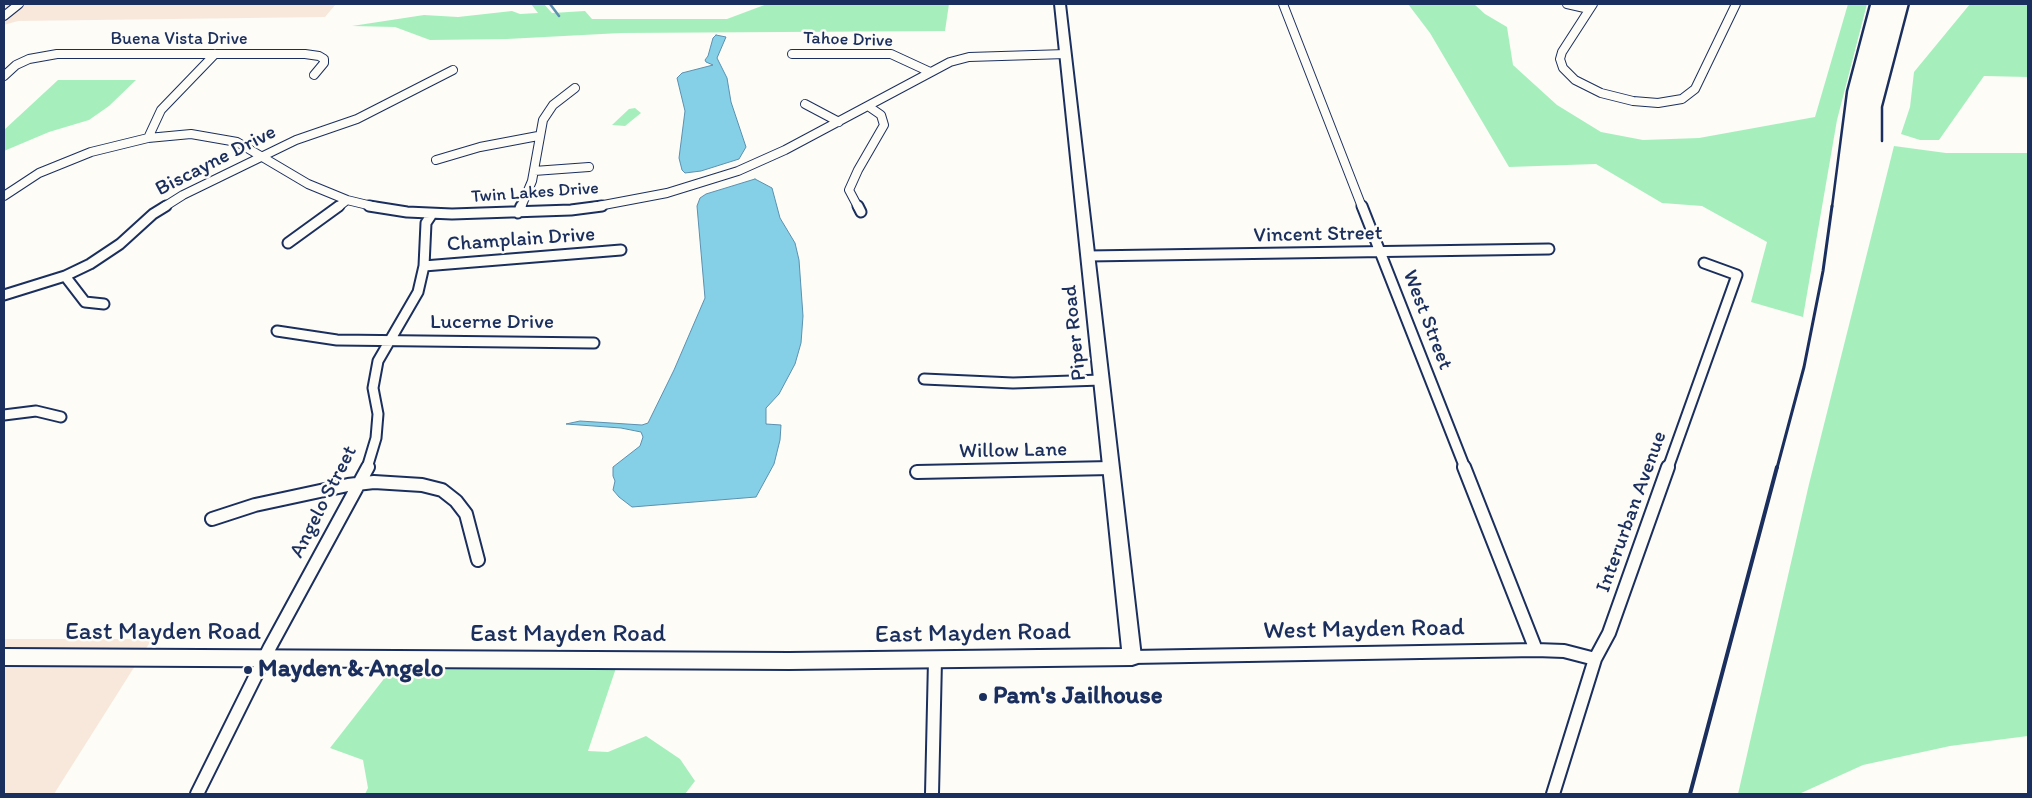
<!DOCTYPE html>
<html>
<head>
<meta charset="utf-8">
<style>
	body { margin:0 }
	#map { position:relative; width:2032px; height:798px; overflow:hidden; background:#fdfcf7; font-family:Itim,sans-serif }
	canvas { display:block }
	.frame { position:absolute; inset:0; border:5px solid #1b2f5e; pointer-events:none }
</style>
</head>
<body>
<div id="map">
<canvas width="2032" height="798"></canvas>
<div class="frame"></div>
</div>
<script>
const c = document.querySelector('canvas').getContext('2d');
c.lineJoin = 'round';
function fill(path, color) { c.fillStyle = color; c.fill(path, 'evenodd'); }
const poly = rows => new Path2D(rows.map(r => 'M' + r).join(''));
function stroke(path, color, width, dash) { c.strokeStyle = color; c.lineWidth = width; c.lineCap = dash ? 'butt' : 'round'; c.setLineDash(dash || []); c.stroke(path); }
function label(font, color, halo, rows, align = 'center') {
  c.font = font + ' Itim,sans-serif'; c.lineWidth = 5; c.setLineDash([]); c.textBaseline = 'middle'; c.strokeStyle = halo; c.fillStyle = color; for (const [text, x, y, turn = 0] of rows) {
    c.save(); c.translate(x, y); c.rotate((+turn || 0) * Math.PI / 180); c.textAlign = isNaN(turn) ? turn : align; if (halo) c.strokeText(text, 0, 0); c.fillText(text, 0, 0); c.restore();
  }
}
const built = poly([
	[4,4,336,4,325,17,18,21,4,25],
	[4,639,152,639,54,794,4,794]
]);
const green = poly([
	[531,4,544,4,552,13,585,11,592,19,727,19,767,4,949,4,945,31,621,33,507,39,430,40,395,27,352,26,424,15,458,17,512,11,520,14,538,13],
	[1408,4,1474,4,1485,14,1507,27,1513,65,1557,105,1601,132,1643,140,1699,138,1815,117,1848,4,1867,4,1837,120,1803,317,1751,302,1767,242,1702,206,1662,203,1596,164,1509,167,1430,33],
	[1970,4,2028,4,2028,77,1984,76,1939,140,1920,140,1901,134,1910,107,1914,72],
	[58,80,136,80,109,106,89,120,49,132,4,151,4,130],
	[635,108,641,113,625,126,612,125,629,109],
	[1894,146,1946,153,2028,153,2028,736,1950,746,1863,765,1799,794,1738,794,1809,484],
	[392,665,616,668,588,751,608,752,646,736,680,759,695,781,685,794,365,794,368,788,363,760,330,748,383,680]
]);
const water = poly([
	[716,35,726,37,717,58,727,78,731,102,746,147,739,159,701,171,685,173,682,170,679,158,685,111,677,78,682,73,713,65,706,62,705,60,708,56,713,38,716,35],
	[755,179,772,188,780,218,795,243,799,260,803,316,801,343,795,364,779,394,766,408,766,424,781,425,780,440,774,464,756,497,632,507,619,497,613,490,615,481,613,476,613,467,640,446,643,437,641,432,621,428,566,424,580,421,642,425,648,423,674,370,705,298,697,206,700,198,706,194,755,179]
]);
const stream = poly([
	[550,4,559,16]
]);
const streetFar2 = poly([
	[1283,4,1362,207],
	[1567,4,1589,9],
	[1593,4,1562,52,1560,59,1563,68,1575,80,1601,93,1633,101,1658,103,1682,99,1695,89,1736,4],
	[4,16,19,4],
	[792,54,891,54,930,72],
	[4,76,16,65,29,59,57,54,305,54,319,56,324,59,324,63,314,75],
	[805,104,839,122],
	[148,138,161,110,215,54],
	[436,160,480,147,538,136],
	[534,171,589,167],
	[4,196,39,173,91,152,148,138,191,134,237,142,308,184,347,200,376,207],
	[164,207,183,195,296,140,357,119,453,70],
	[338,207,347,200],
	[521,207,532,181,543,120,553,105,575,88],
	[593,207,667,193,738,171,785,150,950,62,969,57,1066,54],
	[858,207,849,190,858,170,884,125,881,115,868,106]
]);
const streetFar1 = poly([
	[369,206,407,212,452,214,571,210,602,206],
	[858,206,861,212],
	[1362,206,1465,468],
	[518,213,521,206],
	[288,243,339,206],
	[1088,256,1549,249],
	[424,266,621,250],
	[65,276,85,302,104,304],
	[4,295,65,276,90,264,120,244,153,214,166,206],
	[277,331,337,340,594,343],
	[924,379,1013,383,1101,380],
	[4,415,36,411,61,417],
	[367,468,376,438,378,414,373,388,378,361,418,292,424,266,426,223,432,214],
	[1109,468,1111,468],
	[1668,468,1737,275,1704,263]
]);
const street = poly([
	[1464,467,1536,650],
	[917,472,1111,468],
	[212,519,255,505,348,485,374,482,422,485,442,490,456,501,466,514,478,560],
	[1132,657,1536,650,1564,651,1595,659],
	[197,794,270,647,368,467],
	[932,794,935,660],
	[1553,794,1595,659,1609,633,1668,467]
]);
const secondary = poly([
	[1055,4,1065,4,1141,657,1138,663,1132,665,789,669,4,665,4,649,789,653,1122,649,1055,4]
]);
const railFar2 = poly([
	[1882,141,1882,107,1909,4],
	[1832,207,1847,91,1870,4]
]);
const railFar1 = poly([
	[1777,468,1804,367,1823,271,1832,206]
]);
const rail = poly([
	[1690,794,1777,467]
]);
const markers = [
	[248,670,5,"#1b2f5e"],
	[983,697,5,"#1b2f5e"]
];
const farStreetnames = [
	["Buena Vista Drive",179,39],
	["Tahoe Drive",848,40,2],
	["Twin Lakes Drive",535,193,-4]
];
const streetNames = [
	["Biscayne Drive",216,161,-27],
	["Vincent Street",1318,235,-1],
	["Champlain Drive",521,240,-4],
	["West Street",1427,320,69],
	["Lucerne Drive",492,323],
	["Piper Road",1075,333,-96],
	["Willow Lane",1013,451,-1],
	["Angelo Street",324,502,-63],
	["Interurban Avenue",1632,512,-70]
];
const nearStreetnames = [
	["West Mayden Road",1364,630,-1],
	["East Mayden Road",163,633],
	["East Mayden Road",973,634,-1],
	["East Mayden Road",568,635]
];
const nearPoinames = [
	["Mayden & Angelo",258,670],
	["Pam's Jailhouse",993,697]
];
fill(built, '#f8e8dc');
fill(green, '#a6efbd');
fill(water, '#85d0e6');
stroke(water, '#5b90b0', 1);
stroke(stream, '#5b90b0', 2.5);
stroke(streetFar2, '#1b2f5e', 10);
stroke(streetFar1, '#1b2f5e', 13);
stroke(street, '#1b2f5e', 16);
stroke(secondary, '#1b2f5e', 4);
stroke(streetFar2, '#fdfcf7', 8);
stroke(streetFar1, '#fdfcf7', 9);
stroke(street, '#fdfcf7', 12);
fill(secondary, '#fdfcf7');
stroke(railFar2, '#1b2f5e', 2.5);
stroke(railFar1, '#1b2f5e', 3);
stroke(rail, '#1b2f5e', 4);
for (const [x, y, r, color] of markers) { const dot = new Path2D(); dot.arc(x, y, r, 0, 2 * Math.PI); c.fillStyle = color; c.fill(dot); stroke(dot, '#fdfcf7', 2); }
label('18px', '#1b2f5e', '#fdfcf7', farStreetnames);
label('21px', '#1b2f5e', '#fdfcf7', streetNames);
label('25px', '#1b2f5e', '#fdfcf7', nearStreetnames);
label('bold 25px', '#1b2f5e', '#fdfcf7', nearPoinames, 'left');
</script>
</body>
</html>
